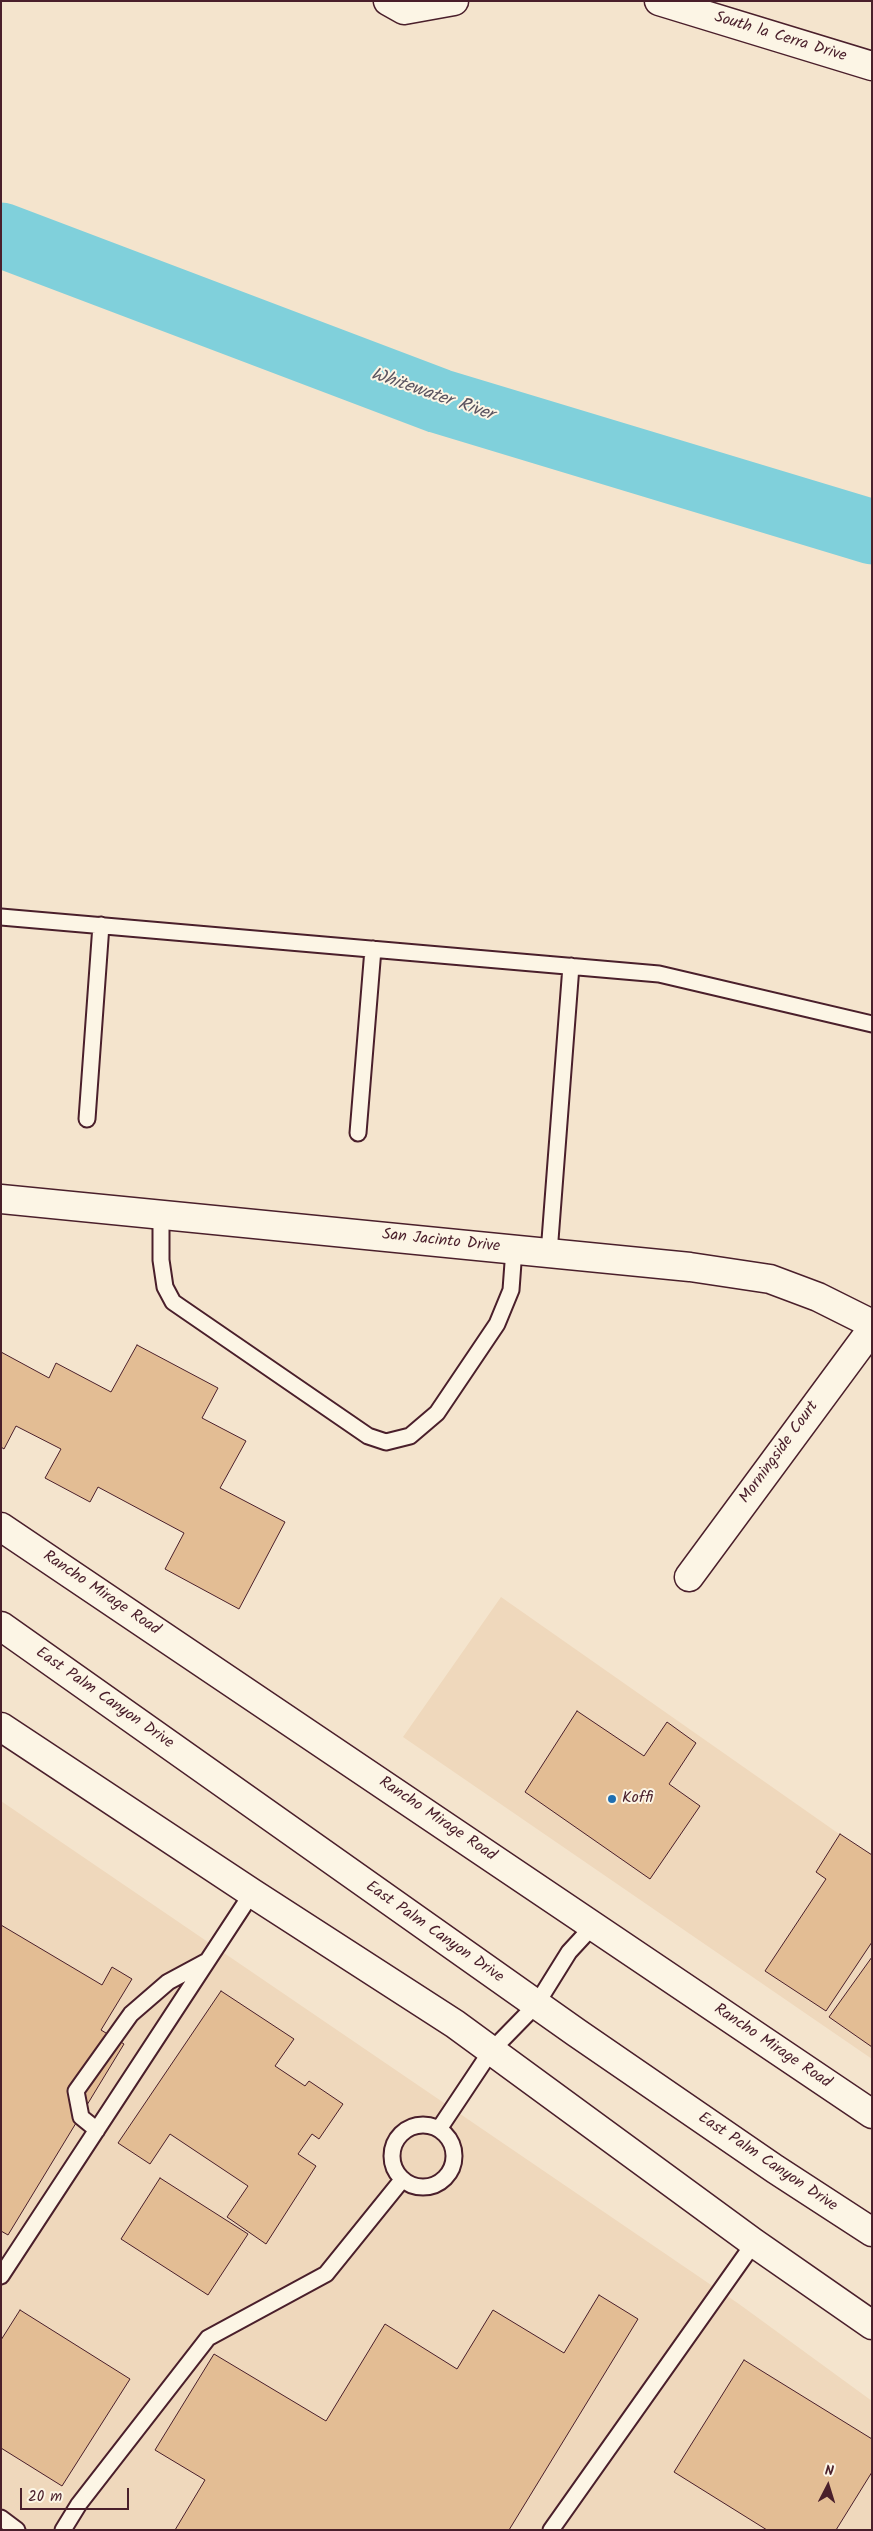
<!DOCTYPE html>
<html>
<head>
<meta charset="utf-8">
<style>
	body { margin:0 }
	#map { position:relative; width:873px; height:2531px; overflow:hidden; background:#f4e4cd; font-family:Kalam,sans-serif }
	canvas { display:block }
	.frame { position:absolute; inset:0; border:2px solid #4a1f2b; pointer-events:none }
	.north { position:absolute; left:803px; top:2461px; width:50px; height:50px; -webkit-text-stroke:4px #fcf5e5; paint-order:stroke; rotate:5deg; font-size:14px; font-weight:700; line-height:20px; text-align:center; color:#4a1f2b }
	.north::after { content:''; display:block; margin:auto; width:18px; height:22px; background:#4a1f2b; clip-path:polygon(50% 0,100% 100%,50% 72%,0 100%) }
	.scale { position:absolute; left:20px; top:2488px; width:109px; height:22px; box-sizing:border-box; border:2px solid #4a1f2b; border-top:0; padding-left:6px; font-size:15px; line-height:18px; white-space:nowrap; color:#4a1f2b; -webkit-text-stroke:4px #fcf5e5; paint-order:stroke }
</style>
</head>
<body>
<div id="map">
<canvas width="873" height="2531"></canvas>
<div class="frame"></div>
<div class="north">N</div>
<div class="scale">20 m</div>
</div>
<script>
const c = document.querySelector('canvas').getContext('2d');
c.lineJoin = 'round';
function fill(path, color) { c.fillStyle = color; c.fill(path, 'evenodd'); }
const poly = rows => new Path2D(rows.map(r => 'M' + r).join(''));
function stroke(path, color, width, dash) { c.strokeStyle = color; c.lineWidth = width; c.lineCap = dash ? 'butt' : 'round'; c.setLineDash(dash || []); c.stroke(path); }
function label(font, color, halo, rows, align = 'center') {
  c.font = font + ' Kalam,sans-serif'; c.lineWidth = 4; c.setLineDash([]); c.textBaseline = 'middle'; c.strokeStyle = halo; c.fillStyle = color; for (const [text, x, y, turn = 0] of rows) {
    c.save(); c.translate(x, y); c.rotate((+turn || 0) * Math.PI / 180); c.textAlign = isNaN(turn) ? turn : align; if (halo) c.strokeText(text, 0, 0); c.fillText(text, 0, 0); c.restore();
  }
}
const built = poly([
	[501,1597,872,1857,872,2059,403,1737],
	[1,1801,739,2304,872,2401,872,2530,1,2530]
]);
const river = poly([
	[1,235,439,401,872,532]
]);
const building = poly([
	[137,1345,218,1388,202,1418,246,1441,220,1488,285,1522,239,1609,165,1569,184,1533,98,1487,90,1502,45,1478,61,1449,16,1426,4,1449,1,1447,1,1352,49,1378,56,1363,111,1392,137,1345],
	[577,1711,644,1756,667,1722,696,1743,669,1784,700,1806,650,1879,525,1792,577,1711],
	[840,1834,872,1855,872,1942,826,2011,765,1971,826,1879,816,1872,840,1834],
	[1,1925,102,1985,112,1967,132,1979,101,2030,124,2044,8,2235,1,2231,1,1925],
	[872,1957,872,2047,829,2017,872,1957],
	[221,1991,294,2039,275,2066,305,2086,309,2081,343,2104,319,2139,312,2134,298,2154,316,2166,266,2244,227,2217,248,2186,170,2134,150,2164,118,2143,221,1991],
	[160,2178,248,2234,208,2295,121,2239,160,2178],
	[599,2295,638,2319,509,2530,175,2530,205,2480,155,2450,214,2354,326,2421,385,2324,457,2369,493,2310,564,2353,599,2295],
	[20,2310,130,2379,62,2486,1,2448,1,2340,20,2310],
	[744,2360,872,2439,872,2472,836,2530,767,2530,674,2472,744,2360]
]);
const service = poly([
	[1,917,659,974,872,1024],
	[87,1119,101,925],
	[358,1133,373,949],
	[161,1215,161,1260,165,1287,173,1302,368,1436,386,1442,410,1436,437,1413,497,1324,511,1290,514,1249],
	[549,1253,571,966],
	'392 2156a31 31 0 1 1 62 0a31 31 0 1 1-62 0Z',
	[439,2129,491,2051,536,2005,569,1952,593,1926],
	[97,2130,81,2117,76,2091,131,2014,168,1982,207,1961],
	[1,2276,252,1893],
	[1,2518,17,2530],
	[63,2530,79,2504,208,2338,326,2274,402,2180],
	[551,2530,754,2243]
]);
const minor = poly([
	[388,1,404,10,454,1],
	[659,1,872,66],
	[1,1199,690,1267,770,1279,818,1297,872,1324],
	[1,1527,872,2114],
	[689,1577,872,1329]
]);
const primary = poly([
	[1,1626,577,2033,775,2169,872,2232],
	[1,1727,252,1893,455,2024,754,2243,872,2325]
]);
const markers = [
	[612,1799,5,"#1f6fb2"]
];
const streetNames = [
	["South la Cerra Drive",780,38,17],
	["San Jacinto Drive",441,1242,6],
	["Morningside Court",780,1453,-54],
	["Rancho Mirage Road",101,1594,34],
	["East Palm Canyon Drive",104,1699,35],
	["Rancho Mirage Road",437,1820,34],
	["East Palm Canyon Drive",434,1933,35],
	["Rancho Mirage Road",772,2047,34],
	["East Palm Canyon Drive",767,2163,34]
];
const poiNames = [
	["Koffi",622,1799]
];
const waterNames = [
	["Whitewater River",432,396,19]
];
fill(built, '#efd8bc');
stroke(river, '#80d0db', 65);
fill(building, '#e3bd94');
stroke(building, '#4a1f2b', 1);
stroke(service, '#4a1f2b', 19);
stroke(minor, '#4a1f2b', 31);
stroke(primary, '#4a1f2b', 31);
stroke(service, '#fcf5e5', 15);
stroke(minor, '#fcf5e5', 28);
stroke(primary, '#fcf5e5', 28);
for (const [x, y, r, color] of markers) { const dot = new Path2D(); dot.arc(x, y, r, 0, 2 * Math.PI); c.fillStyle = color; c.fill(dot); stroke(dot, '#fcf5e5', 2); }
label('16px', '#4a1f2b', '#fcf5e5', streetNames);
label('16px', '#4a1f2b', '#fcf5e5', poiNames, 'left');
label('italic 18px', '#5a5460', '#fcf5e5', waterNames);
</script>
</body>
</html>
